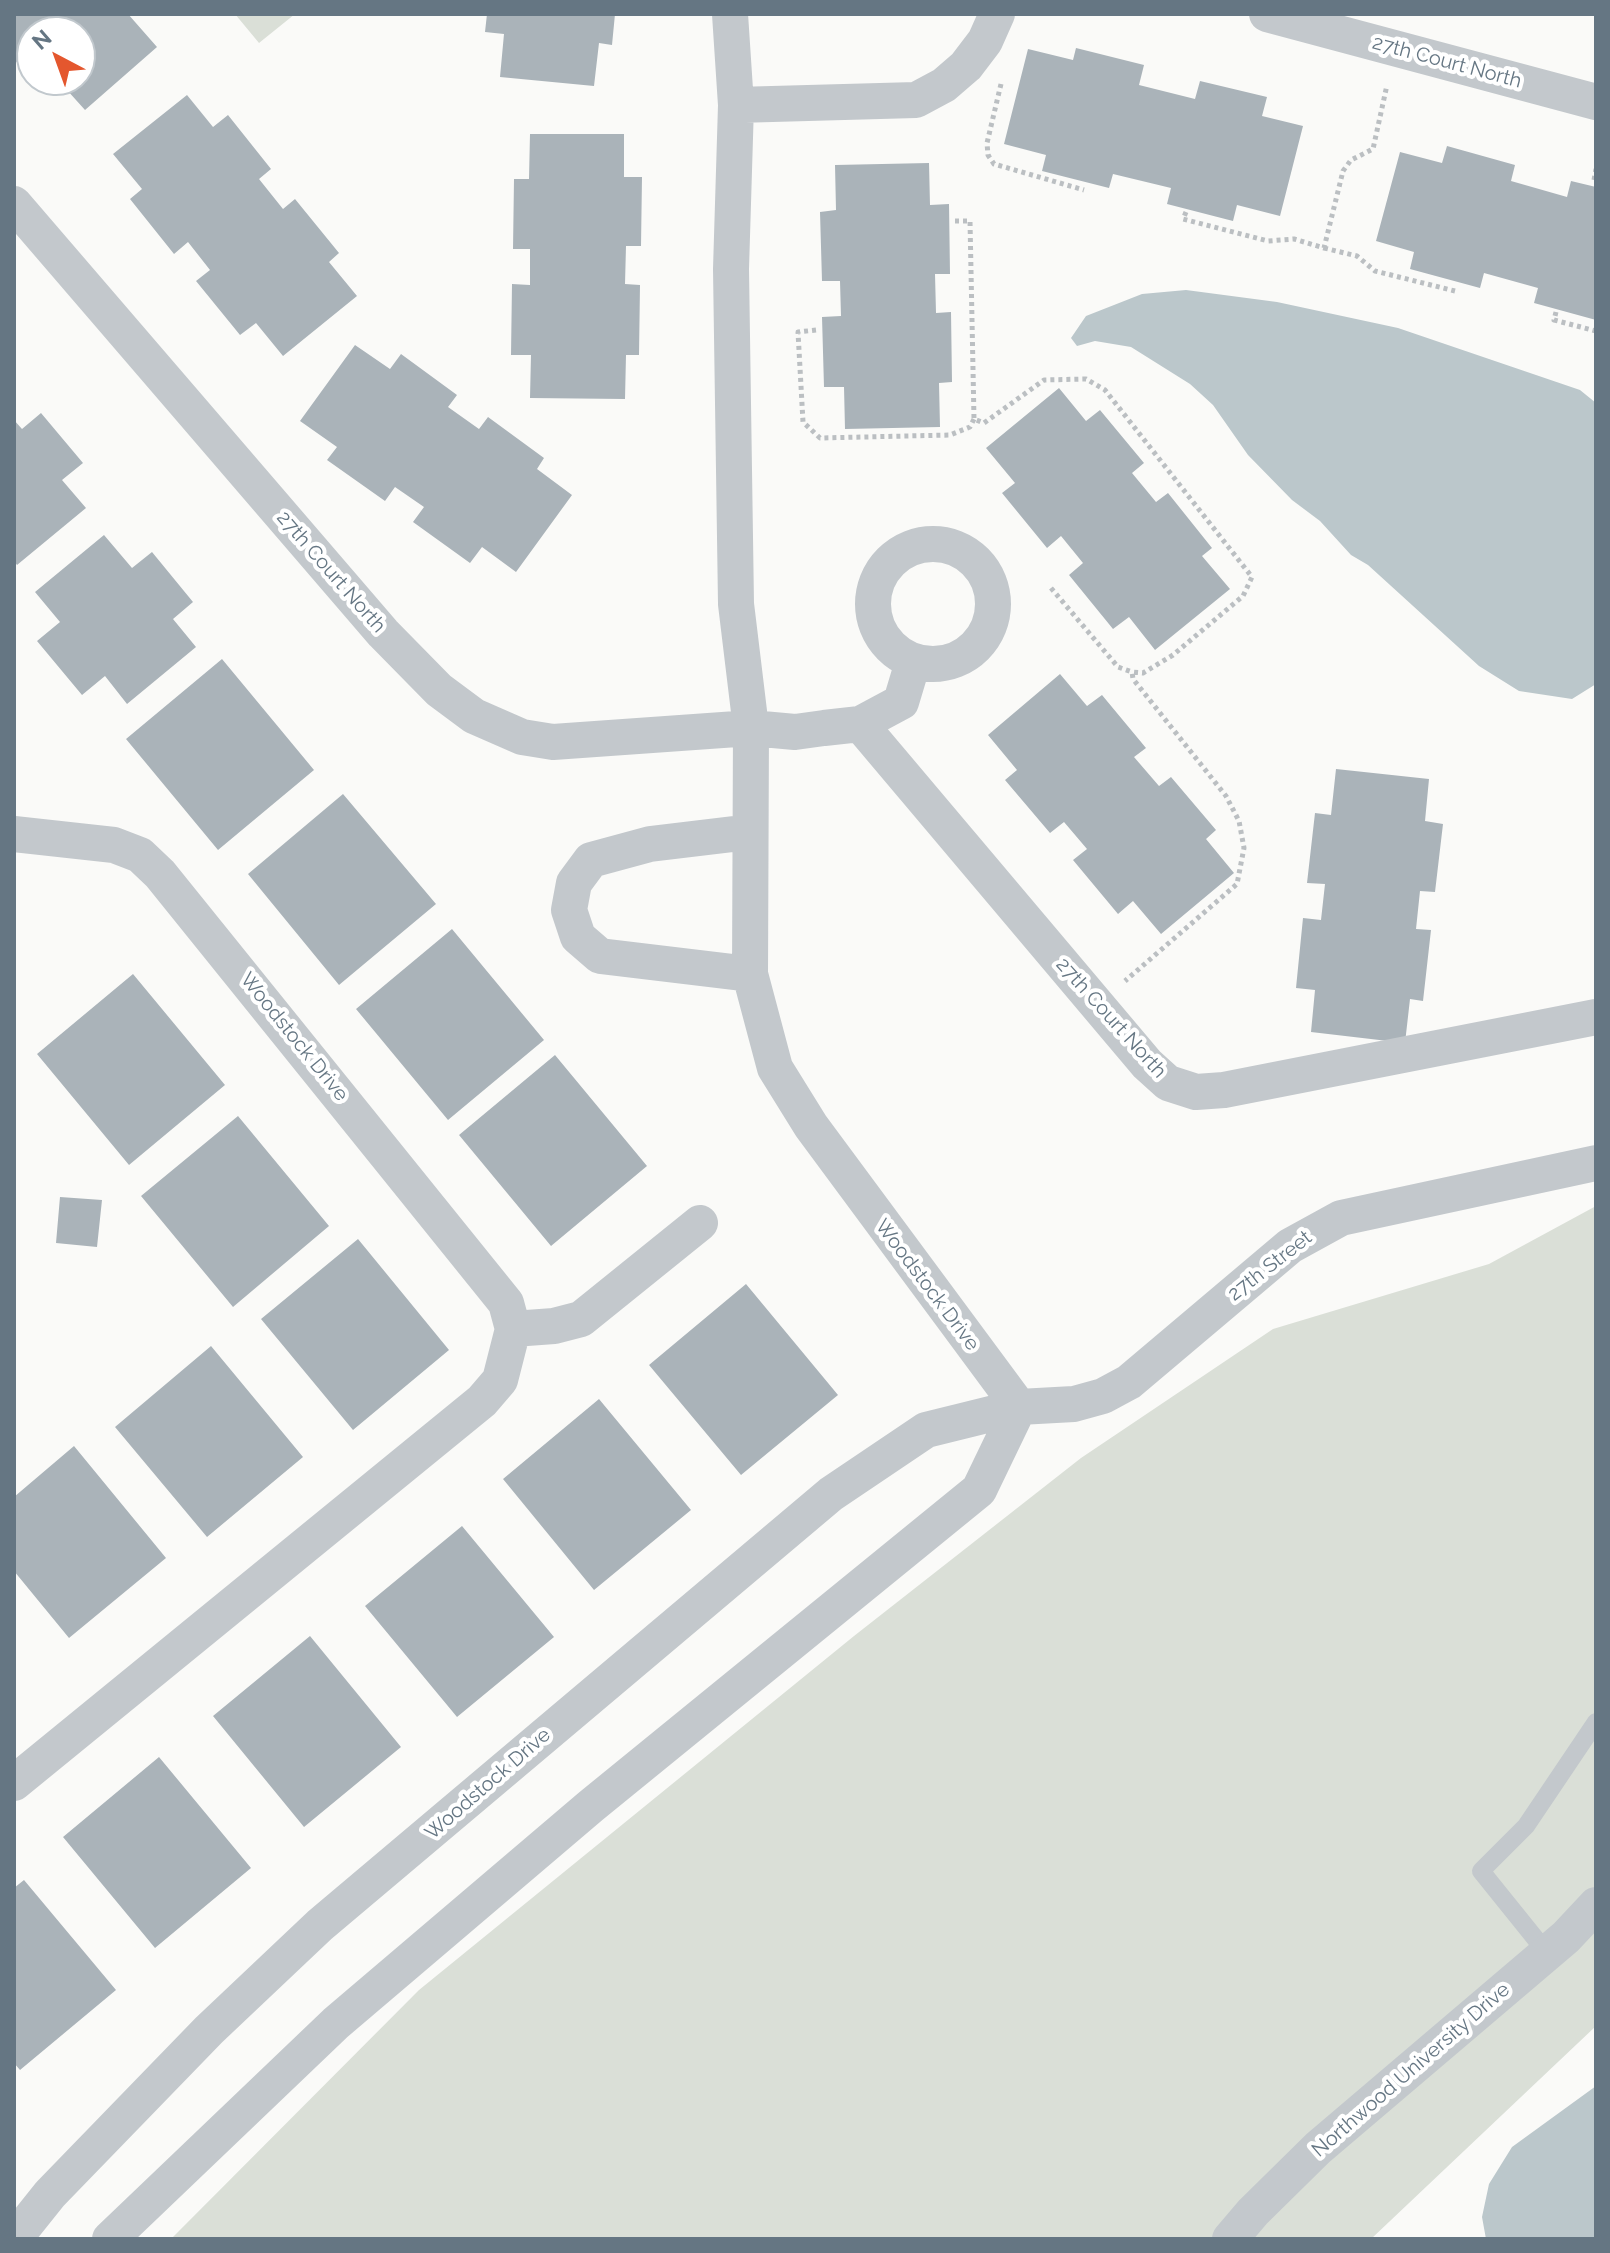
<!DOCTYPE html>
<html>
<head>
<meta charset="utf-8">
<style>
	body { margin:0 }
	#map { position:relative; width:1610px; height:2253px; overflow:hidden; background:#fafaf8; font-family:Raleway,sans-serif }
	canvas { display:block }
	.frame { position:absolute; inset:0; border:16px solid #657683; pointer-events:none }
	.north { position:absolute; left:16px; top:16px; width:80px; height:80px; box-sizing:border-box; background:#fff; border:2px solid #c1c8cd; border-radius:50%; rotate:319deg; font-size:22px; font-weight:700; line-height:32px; text-align:center; color:#657683 }
	.north::after { content:''; display:block; margin:auto; width:28px; height:36px; background:#e4572e; clip-path:polygon(50% 0,100% 100%,50% 72%,0 100%) }
</style>
</head>
<body>
<div id="map">
<canvas width="1610" height="2253"></canvas>
<div class="frame"></div>
<div class="north">N</div>
</div>
<script>
const c = document.querySelector('canvas').getContext('2d');
c.lineJoin = 'round';
function fill(path, color) { c.fillStyle = color; c.fill(path, 'evenodd'); }
const poly = rows => new Path2D(rows.map(r => 'M' + r).join(''));
function stroke(path, color, width, dash) { c.strokeStyle = color; c.lineWidth = width; c.lineCap = dash ? 'butt' : 'round'; c.setLineDash(dash || []); c.stroke(path); }
function label(font, color, halo, rows, align = 'center') {
  c.font = font + ' Raleway,sans-serif'; c.lineWidth = 8; c.setLineDash([]); c.textBaseline = 'middle'; c.strokeStyle = halo; c.fillStyle = color; for (const [text, x, y, turn = 0] of rows) {
    c.save(); c.translate(x, y); c.rotate((+turn || 0) * Math.PI / 180); c.textAlign = isNaN(turn) ? turn : align; if (halo) c.strokeText(text, 0, 0); c.fillText(text, 0, 0); c.restore();
  }
}
const green = poly([
	[235,14,295,14,259,43],
	[1596,1206,1596,2026,1371,2239,171,2239,419,1990,854,1636,1081,1458,1273,1329,1489,1264]
]);
const water = poly([
	[1186,290,1277,302,1398,328,1580,390,1596,403,1596,684,1572,699,1519,691,1479,666,1368,565,1351,555,1320,521,1292,500,1248,455,1213,405,1190,384,1131,347,1095,341,1077,346,1071,338,1086,316,1142,294],
	[1596,2086,1596,2239,1486,2239,1482,2217,1489,2184,1512,2147]
]);
const building = poly([
	[14,14,128,14,157,47,85,110,58,80,80,80,80,32,32,32,32,80,14,59],
	[487,14,615,14,612,45,599,43,594,86,500,77,504,34,485,32],
	[1076,48,1144,65,1139,85,1195,99,1200,81,1267,97,1262,116,1303,126,1280,216,1237,205,1233,221,1167,204,1171,188,1113,174,1109,188,1042,171,1046,155,1004,144,1028,49,1073,60],
	[32,80,55,80,42,91],
	[187,95,213,127,228,115,271,169,259,179,283,209,295,199,339,253,329,262,357,296,283,356,256,323,240,335,196,281,210,270,188,242,174,254,130,199,142,189,113,154],
	[530,134,624,134,624,177,642,177,641,246,626,246,625,284,640,285,639,355,626,355,625,399,530,398,531,355,511,355,512,284,530,285,530,249,513,249,514,179,529,179],
	[1447,146,1515,165,1511,181,1567,197,1571,181,1596,187,1596,320,1534,303,1538,288,1484,273,1480,288,1410,269,1414,252,1376,241,1400,152,1442,163],
	[929,163,930,205,949,204,950,274,935,274,936,313,951,312,952,382,939,383,940,427,845,429,844,387,824,387,822,317,841,316,840,281,822,281,820,212,836,210,835,165],
	[355,345,390,369,401,354,457,395,448,407,479,429,488,417,544,458,537,469,572,495,516,572,482,547,470,563,413,522,424,507,395,487,385,501,327,460,337,447,300,421],
	[1059,388,1086,421,1100,410,1144,463,1132,473,1156,502,1168,493,1212,548,1202,556,1230,589,1155,650,1129,617,1113,629,1069,575,1083,563,1061,536,1047,548,1002,493,1015,483,986,448],
	[41,413,83,463,62,480,86,508,17,565,14,561,14,420,22,429],
	[104,535,132,568,152,552,193,602,173,619,196,647,127,704,105,676,82,695,37,641,60,622,35,592],
	[222,659,314,770,218,850,126,739],
	[1060,674,1087,706,1102,695,1146,748,1134,757,1159,786,1171,777,1216,830,1206,839,1234,873,1161,934,1133,901,1118,914,1073,860,1087,849,1064,822,1050,833,1005,780,1017,770,988,735],
	[1336,769,1429,779,1425,821,1443,824,1435,892,1420,891,1416,929,1431,930,1423,1001,1410,999,1405,1043,1311,1032,1315,990,1296,988,1303,918,1321,920,1325,884,1307,883,1315,813,1331,815],
	[343,794,436,904,339,985,248,874],
	[452,929,544,1040,448,1120,356,1009],
	[133,974,225,1085,129,1165,37,1054],
	[555,1055,647,1166,551,1246,459,1135],
	[238,1116,329,1226,233,1307,141,1196],
	[60,1197,102,1200,97,1247,56,1243],
	[358,1239,449,1350,353,1430,261,1319],
	[746,1284,838,1395,741,1475,649,1365],
	[211,1346,303,1457,207,1537,115,1427],
	[599,1399,691,1510,594,1590,503,1479],
	[74,1446,166,1558,69,1638,14,1571,14,1497],
	[462,1526,554,1637,457,1717,365,1606],
	[310,1636,401,1747,304,1827,213,1716],
	[159,1757,251,1868,155,1948,63,1837],
	[24,1880,116,1990,20,2070,14,2063,14,1888]
]);
const path = poly([
	[1001,84,987,143,988,155,994,164,1084,190],
	[1594,180,1596,169],
	[1186,212,1183,219,1268,241,1294,239,1324,248,1343,171,1351,160,1373,149,1387,85],
	[955,221,970,221,974,419,984,423,1044,380,1086,379,1105,390,1252,577,1243,596,1173,655,1143,673,1132,672,1133,679,1226,796,1239,821,1244,848,1237,884,1125,981],
	[1324,248,1357,256,1375,271,1455,291],
	[1556,312,1554,320,1596,331],
	[816,330,798,332,803,422,820,438,950,435,970,427,974,419],
	[1051,588,1118,667,1132,672]
]);
const service = poly([
	[1547,1953,1481,1871,1526,1826,1596,1722]
]);
const minor = poly([
	[730,14,736,105,731,269,736,604,751,728,750,974,775,1068,811,1126,1019,1407],
	[1267,14,1596,102],
	[736,105,916,100,944,85,966,66,985,41,997,14],
	[14,204,383,633,439,690,474,716,522,737,553,742,751,728,795,732,824,728,860,724,901,702,913,662],
	'873 604a60 60 0 1 1 120 0a60 60 0 1 1-120 0Z',
	[860,724,1147,1064,1168,1083,1196,1092,1224,1090,1596,1017],
	[14,834,114,845,140,855,160,874,506,1303,513,1329,500,1380,482,1401,14,1783],
	[750,974,600,956,578,937,569,910,574,883,591,860,650,844,750,832],
	[513,1329,554,1326,581,1319,700,1223],
	[14,2239,50,2194,209,2030,320,1925,831,1494,926,1430,1019,1407,1074,1404,1103,1396,1129,1382,1290,1246,1341,1218,1596,1163],
	[110,2239,336,2023,591,1806,979,1490,1019,1407],
	[1230,2239,1253,2212,1318,2148,1566,1937,1596,1905]
]);
const streetNames = [
	["27th Court North",1447,62,15],
	["27th Court North",331,572,49],
	["27th Court North",1111,1018,48],
	["Woodstock Drive",294,1037,51],
	["27th Street",1270,1266,-38],
	["Woodstock Drive",927,1285,53],
	["Woodstock Drive",488,1784,-41],
	["Northwood University Drive",1411,2070,-41]
];
fill(green, '#dadfd7');
fill(water, '#bbc7cb');
fill(building, '#aab3b9');
stroke(path, '#bbbfc2', 5, [4, 4]);
stroke(service, '#c3c8cc', 18);
stroke(minor, '#c3c8cc', 36);
label('20px', '#657683', '#fff', streetNames);
</script>
</body>
</html>
